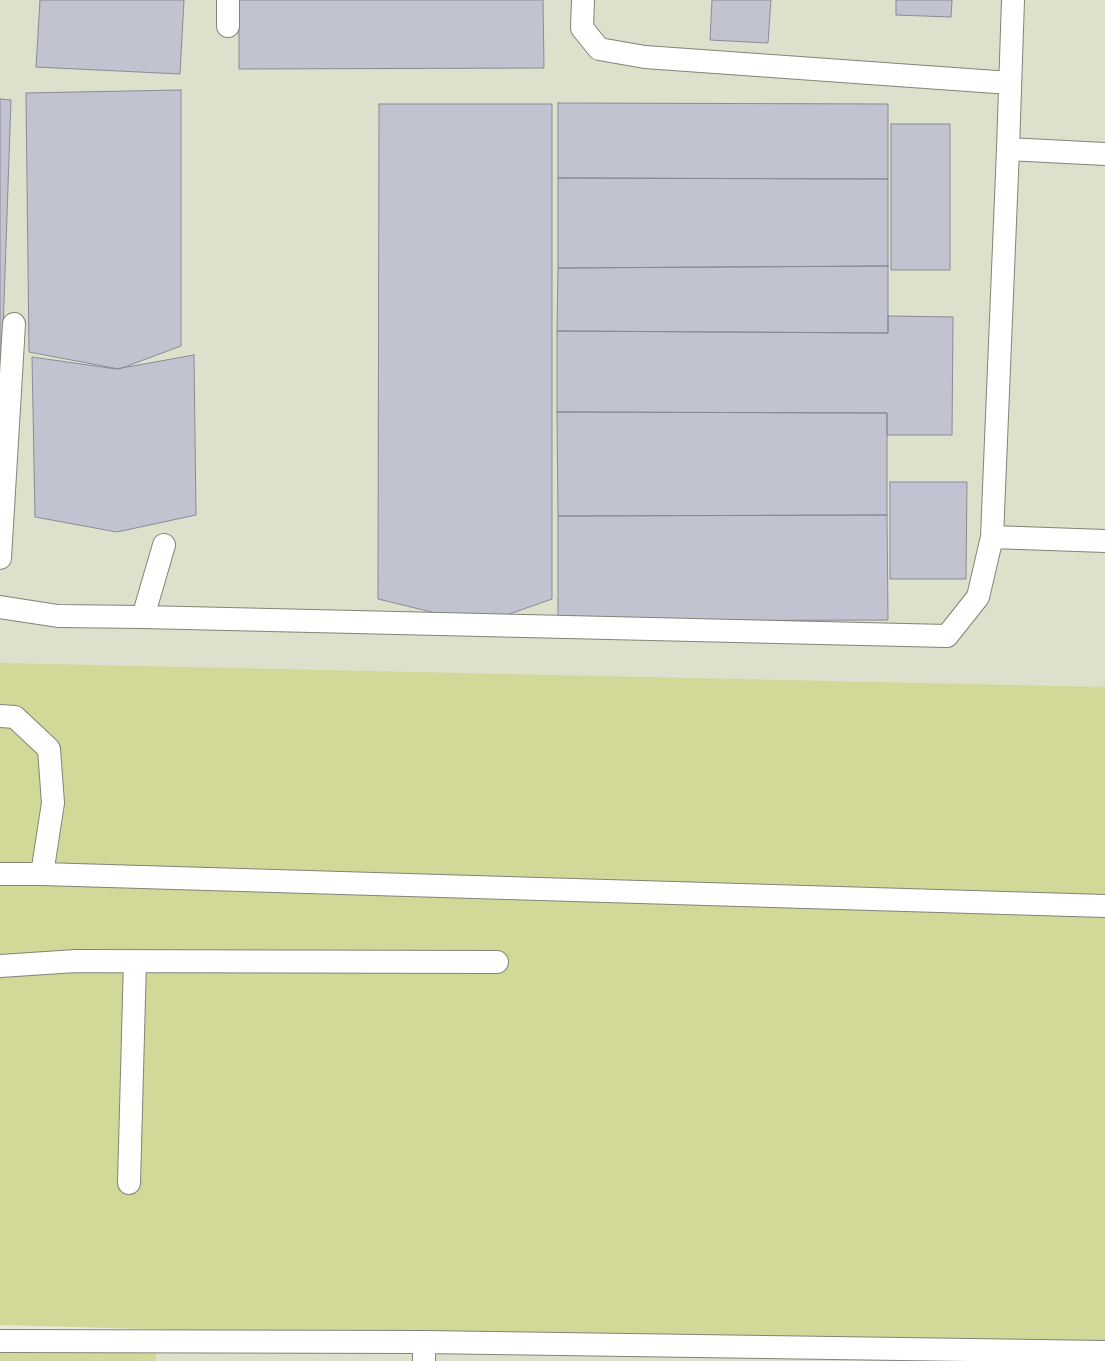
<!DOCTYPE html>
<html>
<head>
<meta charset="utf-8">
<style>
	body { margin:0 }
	canvas { display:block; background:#e8eadb }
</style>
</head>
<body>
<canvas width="1105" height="1361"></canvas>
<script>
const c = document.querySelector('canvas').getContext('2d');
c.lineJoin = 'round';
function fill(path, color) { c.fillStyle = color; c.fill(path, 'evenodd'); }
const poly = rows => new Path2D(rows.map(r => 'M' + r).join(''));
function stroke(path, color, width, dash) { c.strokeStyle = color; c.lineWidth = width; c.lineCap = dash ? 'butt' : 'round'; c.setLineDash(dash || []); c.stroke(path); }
const built = poly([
	[0,0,1105,0,1105,953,0,923],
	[157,1341,1105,1361,156,1361]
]);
const green = poly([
	[0,663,1105,687,1105,1355,0,1325],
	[157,1341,156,1361,0,1361,0,1349]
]);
const building = poly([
	[40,0,184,0,180,74,36,67,40,0],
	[239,0,543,0,544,68,239,69,239,0],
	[712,0,771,0,768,43,710,40,712,0],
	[896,0,952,0,951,17,896,15,896,0],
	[181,90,181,346,119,369,29,352,26,93,181,90],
	[0,99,11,100,0,417,0,99],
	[558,103,888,104,888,179,558,178,558,103],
	[379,104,552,104,552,599,481,624,378,599,379,104],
	[891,124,950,124,950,270,891,270,891,124],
	[558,178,888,179,888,266,558,268,558,178],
	[888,266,888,333,557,331,558,268,888,266],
	[888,316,953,317,952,435,887,435,887,413,557,412,557,331,888,333,888,316],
	[194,355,196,515,117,532,35,517,32,357,116,369,194,355],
	[557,412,887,413,887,515,558,516,557,412],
	[890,482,967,482,966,579,890,579,890,482],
	[887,515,888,620,558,621,558,516,887,515]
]);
const minor = poly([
	[583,0,582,28,599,49,645,57,1010,83],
	[228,26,228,0],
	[1008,149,1105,154],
	[992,537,1105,541],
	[0,558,14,324],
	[0,607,58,616,143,617,947,636,978,597,992,537,1008,149,1013,0],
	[143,617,164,545],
	[0,716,15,717,49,749,53,803,42,874],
	[0,874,42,874,1105,906],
	[0,966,76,961,497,962],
	[129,1183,135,961],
	[0,1341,424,1342,1105,1352],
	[424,1361,424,1342]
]);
fill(built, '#dde0ca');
fill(green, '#d1d898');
fill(building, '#c2c3d1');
stroke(building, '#8a8b98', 1);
stroke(minor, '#828476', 24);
stroke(minor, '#fff', 22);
</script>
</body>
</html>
